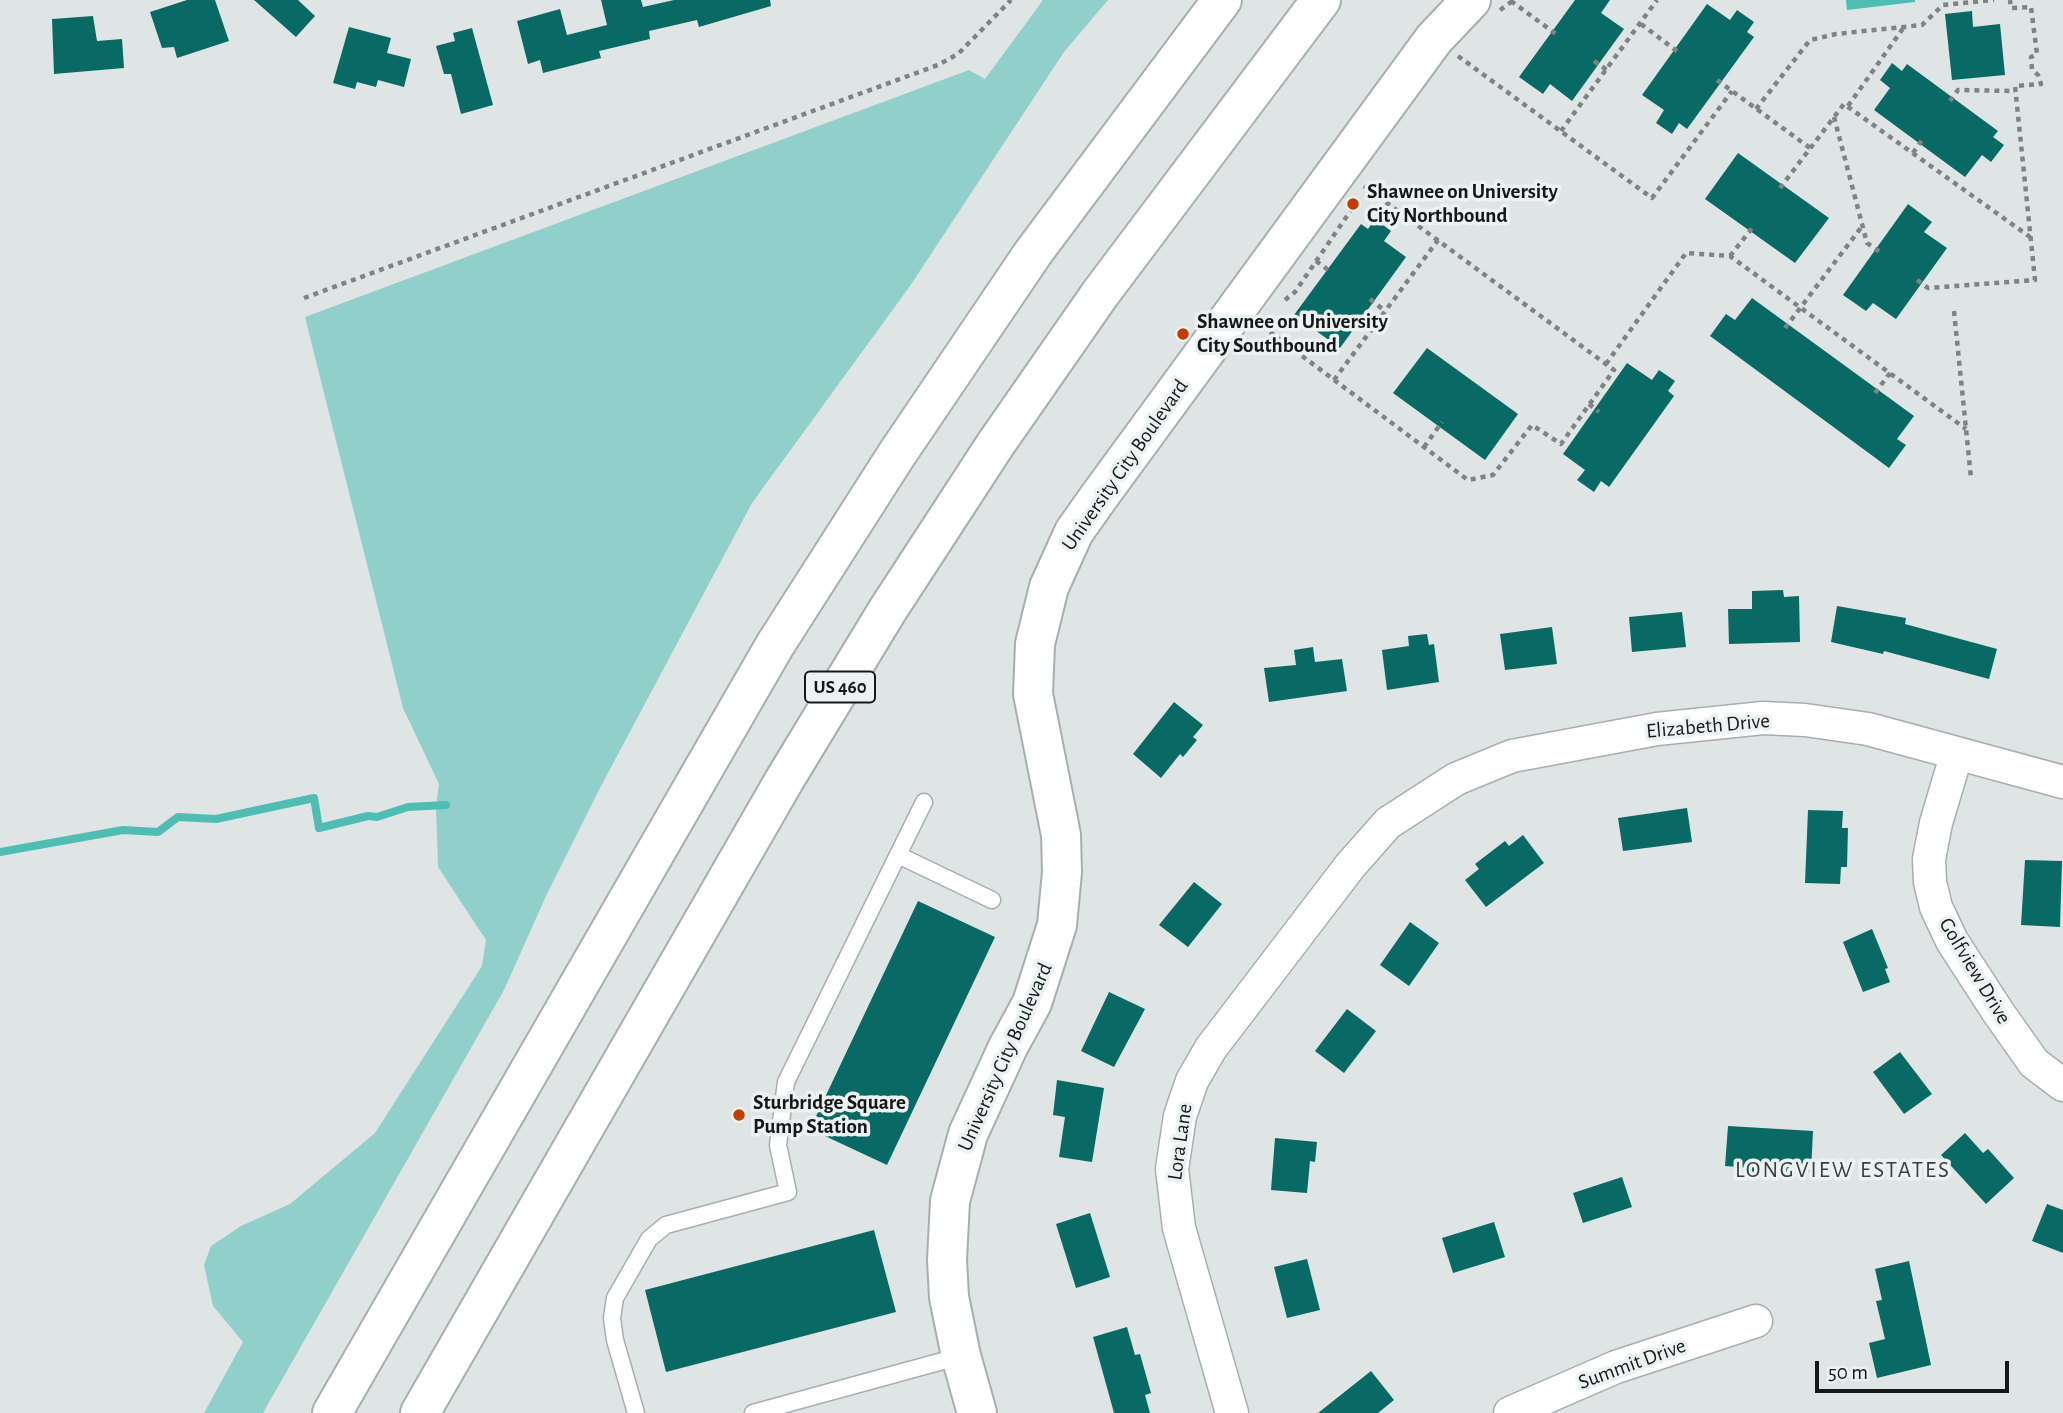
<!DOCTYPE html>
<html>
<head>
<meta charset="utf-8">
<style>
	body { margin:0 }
	#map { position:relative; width:2063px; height:1413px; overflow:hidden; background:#dee5e4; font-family:"Alegreya Sans",sans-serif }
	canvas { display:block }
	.scale { position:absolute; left:1815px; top:1361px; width:194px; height:32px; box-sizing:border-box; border:4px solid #161818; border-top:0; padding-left:9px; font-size:21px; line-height:24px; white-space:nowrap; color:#161818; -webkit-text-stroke:5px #ebf2f1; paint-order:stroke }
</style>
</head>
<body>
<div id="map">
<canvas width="2063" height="1413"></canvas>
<div class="scale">50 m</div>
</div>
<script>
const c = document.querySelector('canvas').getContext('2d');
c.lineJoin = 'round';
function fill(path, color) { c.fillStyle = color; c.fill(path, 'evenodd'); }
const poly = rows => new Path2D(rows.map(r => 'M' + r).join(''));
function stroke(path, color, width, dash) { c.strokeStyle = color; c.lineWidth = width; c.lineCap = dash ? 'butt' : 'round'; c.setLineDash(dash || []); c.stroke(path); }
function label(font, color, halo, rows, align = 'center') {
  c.font = font + ' "Alegreya Sans",sans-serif'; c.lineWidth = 7; c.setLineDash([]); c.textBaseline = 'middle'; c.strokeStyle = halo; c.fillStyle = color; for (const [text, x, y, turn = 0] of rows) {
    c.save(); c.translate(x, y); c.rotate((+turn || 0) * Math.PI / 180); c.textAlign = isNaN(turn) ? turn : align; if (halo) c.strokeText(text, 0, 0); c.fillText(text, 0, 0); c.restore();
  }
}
const green = poly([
	[1043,0,1108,0,1064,52,910,286,752,503,601,786,546,896,504,990,263,1413,204,1413,243,1342,213,1306,204,1265,211,1246,241,1226,290,1204,375,1133,482,966,486,940,438,867,436,806,439,784,403,708,305,317,969,70,985,79]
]);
const water = poly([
	[1846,0,1915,0,1915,2,1847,10]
]);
const stream = poly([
	[0,852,123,830,158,832,178,817,216,819,314,798,319,828,368,816,377,817,408,807,446,805]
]);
const building = poly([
	[187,0,215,0,229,41,177,58,174,47,162,48,150,12],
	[254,0,298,0,315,16,296,37],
	[601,0,641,0,643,7,674,0,770,0,771,6,699,27,697,20,649,31,650,39,599,51,601,58,543,73,540,60,528,64,517,21,560,9,567,35,607,25],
	[1575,0,1610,0,1601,13,1624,29,1572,101,1550,84,1543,94,1519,77],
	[1707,4,1730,20,1737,10,1754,22,1747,32,1754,37,1687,129,1679,123,1672,134,1656,123,1664,110,1642,95],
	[1972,11,1973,27,2000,24,2005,75,1952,80,1945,14],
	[93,16,97,41,122,39,124,68,54,74,52,19],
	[349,27,391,38,387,53,411,59,404,87,378,80,376,87,357,82,355,89,333,83],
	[472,28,493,105,461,114,451,74,444,74,436,46,455,41,453,33],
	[1892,63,1902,71,1907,64,1998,131,1993,137,2004,145,1991,162,1982,155,1965,177,1874,110,1890,88,1880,80],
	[1738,153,1829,218,1795,263,1705,199],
	[1908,204,1932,222,1924,232,1947,248,1896,319,1873,303,1866,311,1843,295],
	[1375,219,1391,231,1384,241,1406,257,1340,348,1294,315,1361,224,1368,229],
	[1752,298,1914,416,1897,439,1906,445,1889,468,1710,336,1726,314,1735,320],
	[1427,348,1518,414,1485,460,1393,393],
	[1627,363,1652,380,1659,370,1675,381,1668,391,1674,396,1609,487,1601,481,1594,492,1577,480,1585,470,1563,454],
	[1783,590,1784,597,1799,596,1800,642,1729,644,1728,609,1752,609,1752,591],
	[1837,606,1906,618,1905,624,1997,649,1989,679,1884,651,1883,654,1831,642],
	[1682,612,1686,647,1632,652,1629,617],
	[1552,627,1557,664,1505,670,1500,634],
	[1427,634,1429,645,1434,644,1439,682,1387,690,1382,650,1409,646,1408,636],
	[1313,647,1315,662,1342,659,1347,691,1269,702,1264,668,1296,665,1294,650],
	[1174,702,1203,725,1193,737,1197,740,1183,757,1180,754,1161,778,1133,754],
	[1687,808,1692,842,1623,851,1618,818],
	[1808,810,1843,811,1842,828,1848,828,1847,867,1841,867,1840,884,1805,883],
	[1523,835,1544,863,1486,907,1465,880,1479,869,1475,864,1505,841,1509,846],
	[2025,860,2062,861,2060,927,2021,925],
	[1194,882,1222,904,1188,947,1159,925],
	[918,901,995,937,887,1165,810,1129],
	[1410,922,1439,943,1409,986,1380,965],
	[1872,929,1888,968,1885,969,1890,982,1863,992,1843,942],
	[1109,992,1145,1009,1114,1067,1081,1051],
	[1347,1009,1376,1031,1344,1073,1315,1051],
	[1900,1052,1932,1094,1904,1114,1873,1072],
	[1057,1080,1104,1088,1092,1162,1059,1157,1065,1117,1053,1115],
	[1728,1126,1813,1131,1811,1172,1791,1171,1791,1177,1751,1175,1751,1168,1725,1166],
	[1965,1133,1983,1153,1988,1149,2014,1178,1986,1204,1941,1155],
	[1275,1138,1317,1142,1315,1162,1310,1161,1307,1193,1271,1190],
	[1622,1177,1632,1207,1583,1223,1573,1193],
	[2047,1204,2063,1210,2063,1253,2032,1241],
	[1090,1213,1110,1277,1076,1288,1056,1224],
	[1494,1222,1505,1257,1453,1273,1442,1238],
	[874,1230,896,1312,666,1372,645,1290],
	[1307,1259,1320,1310,1287,1318,1274,1267],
	[1909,1261,1931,1365,1877,1378,1869,1343,1885,1339,1876,1301,1882,1300,1875,1269],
	[1127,1327,1135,1355,1140,1354,1151,1393,1145,1395,1150,1413,1114,1413,1093,1337],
	[1371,1371,1394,1400,1378,1413,1318,1413]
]);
const path = poly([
	[1511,1,1556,34],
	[1500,10,1514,0],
	[1641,24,1678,52],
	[1458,56,1652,198,1732,91],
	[1594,61,1607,70],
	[1717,80,1810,148],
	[1950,101,1958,90,2015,91],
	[1848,106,1904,27],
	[1756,109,1810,40,1836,34,1922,25,1943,5,1994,0],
	[1834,117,1867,243,1880,252],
	[1561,131,1657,0],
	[1913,153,1922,140],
	[1780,188,1844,104,2030,237],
	[1730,256,1753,227],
	[1316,261,1331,272],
	[1917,280,1928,288,2035,280,2015,86,2041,84,2038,75,2032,69,2031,57,2037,54,2031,7,2011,8,2010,0],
	[304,298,938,65,958,54,1011,0],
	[1370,299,1385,311],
	[1285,300,1295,292,1360,197],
	[1954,311,1971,478],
	[1262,326,1468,480,1493,475,1532,425,1561,444,1614,370,1364,186],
	[1785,328,1863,225],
	[1606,364,1686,253,1730,256,1966,429],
	[1334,380,1438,240],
	[1875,393,1890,373],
	[1589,404,1599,412],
	[1424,447,1442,422]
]);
const lane = poly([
	[898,855,992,900],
	[636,1413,615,1340,612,1318,615,1298,649,1239,666,1225,788,1192,778,1145,786,1082,924,802],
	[753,1413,961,1356]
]);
const street = poly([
	[1956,756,1936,823,1929,859,1930,882,1936,907,1952,941,1998,1012,2034,1063,2063,1085],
	[1232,1413,1179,1228,1172,1169,1180,1116,1192,1081,1211,1048,1350,866,1388,823,1456,779,1512,756,1657,729,1763,718,1805,720,1868,729,2063,782],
	[1510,1413,1616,1367,1756,1321]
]);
const secondary = poly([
	[977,1413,961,1356,949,1297,947,1260,950,1201,968,1134,1008,1047,1032,1003,1057,925,1062,872,1061,835,1033,694,1035,644,1049,587,1074,532,1098,498,1434,39,1471,0]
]);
const highway = poly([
	[332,1413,775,645,897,454,1033,253,1222,0],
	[420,1413,785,779,887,611,995,445,1100,294,1321,0]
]);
const markers = [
	[1353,204,7,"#c33d00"],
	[1183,334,7,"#c33d00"],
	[739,1115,7,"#c33d00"]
];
const shields = [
	[840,687,70]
];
const shieldNames = [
	["US 460",840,687]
];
const poiNames = [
	["Shawnee on University",1367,192],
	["City Northbound",1367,216],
	["Shawnee on University",1197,322],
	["City Southbound",1197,346],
	["Sturbridge Square",753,1103],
	["Pump Station",753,1127]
];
const streetNames = [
	["University City Boulevard",1125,465,-55],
	["Elizabeth Drive",1708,726,-5],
	["Golfview Drive",1975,971,59],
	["University City Boulevard",1005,1057,-66],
	["Lora Lane",1180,1142,-82],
	["Summit Drive",1632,1364,-20]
];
const neighbourhoodNames = [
	["LONGVIEW ESTATES",1843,1170]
];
fill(green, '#91d0ca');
fill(water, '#50bdb5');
stroke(stream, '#50bdb5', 8);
fill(building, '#096a65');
stroke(lane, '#a8aeae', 19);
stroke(street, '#a8aeae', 35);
stroke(secondary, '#a8aeae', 42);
stroke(highway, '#a8aeae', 42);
stroke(path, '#7f8483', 4.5, [5, 5]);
stroke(lane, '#fff', 16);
stroke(street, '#fff', 32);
stroke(secondary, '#fff', 38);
stroke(highway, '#fff', 38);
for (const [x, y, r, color] of markers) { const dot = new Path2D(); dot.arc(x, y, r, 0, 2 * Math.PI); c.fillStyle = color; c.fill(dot); stroke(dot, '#ebf2f1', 2.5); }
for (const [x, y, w] of shields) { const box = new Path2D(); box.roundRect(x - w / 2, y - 15.5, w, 31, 5); c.fillStyle = '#ebf2f1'; c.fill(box); stroke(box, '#161818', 2); }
label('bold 19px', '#161818', null, shieldNames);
label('bold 21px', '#161818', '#ebf2f1', poiNames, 'left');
label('21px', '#161818', '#ebf2f1', streetNames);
c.letterSpacing = '2px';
label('23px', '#3c4140', '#ebf2f1', neighbourhoodNames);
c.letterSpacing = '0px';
</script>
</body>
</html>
